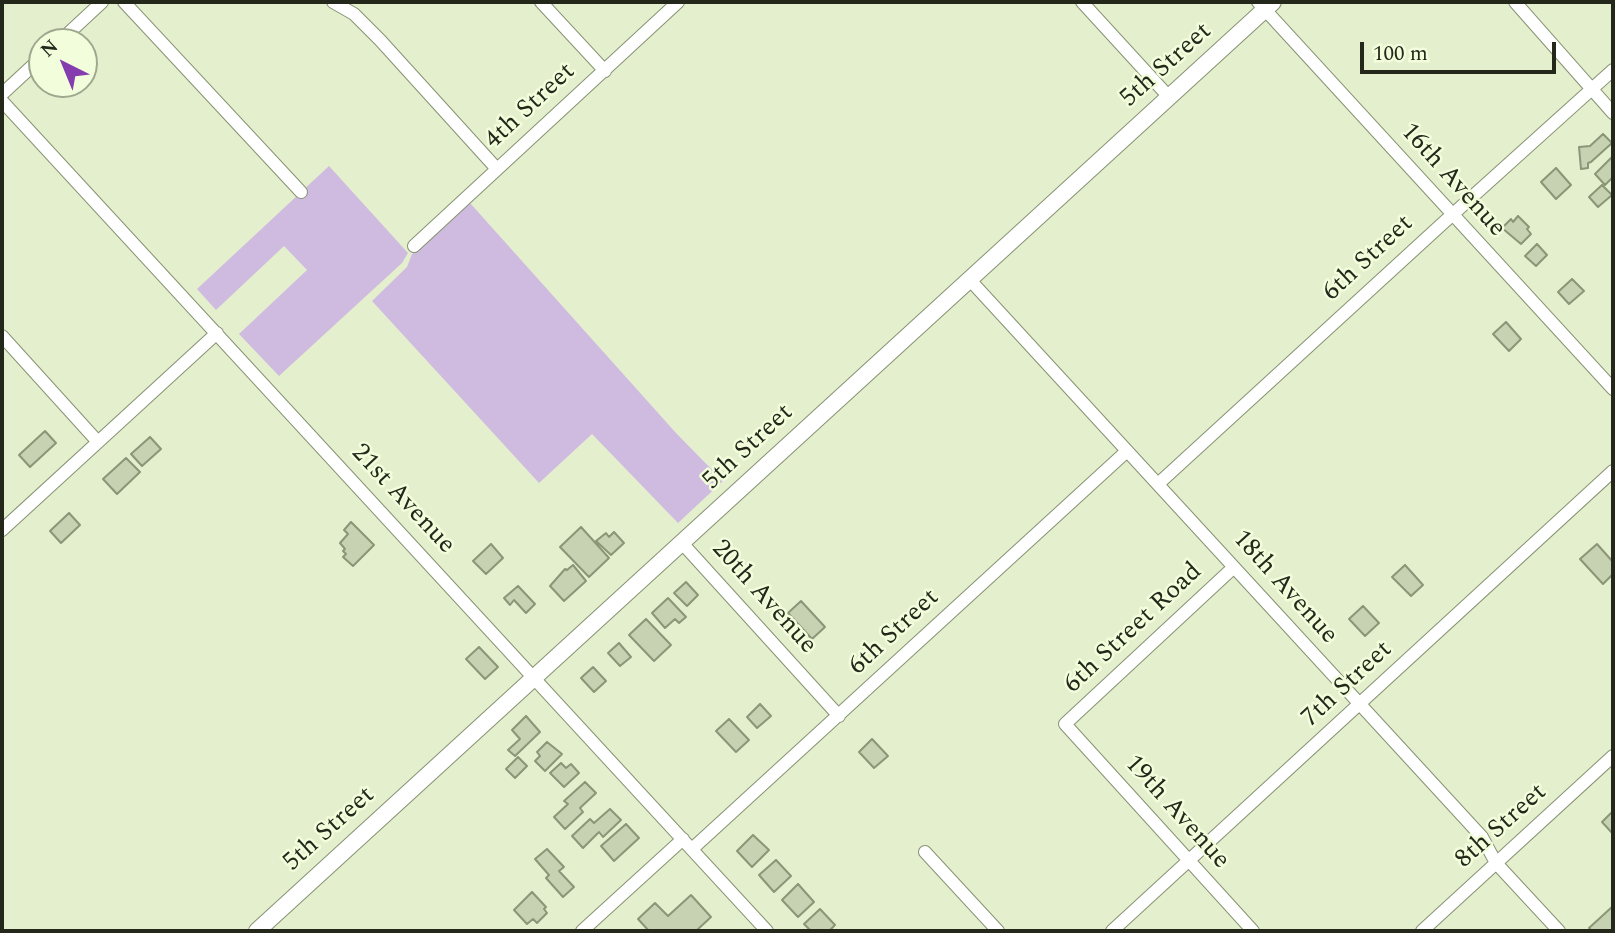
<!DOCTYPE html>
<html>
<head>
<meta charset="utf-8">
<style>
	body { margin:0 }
	#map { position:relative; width:1615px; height:933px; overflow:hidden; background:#e4efce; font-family:Spectral,serif }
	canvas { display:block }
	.frame { position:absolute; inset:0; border:4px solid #23281b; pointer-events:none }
	.north { position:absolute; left:28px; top:28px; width:70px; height:70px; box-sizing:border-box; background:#f1fddb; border:2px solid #9fa88e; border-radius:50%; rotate:317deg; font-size:19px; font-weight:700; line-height:28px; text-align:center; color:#23281b }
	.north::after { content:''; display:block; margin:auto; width:24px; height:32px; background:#843cae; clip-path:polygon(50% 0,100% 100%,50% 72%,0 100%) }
	.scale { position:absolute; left:1360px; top:42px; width:196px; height:32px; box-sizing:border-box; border:4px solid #23281b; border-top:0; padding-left:9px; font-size:21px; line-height:24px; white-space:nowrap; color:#23281b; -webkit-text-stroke:5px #f1fddb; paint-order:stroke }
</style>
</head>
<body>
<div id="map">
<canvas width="1615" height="933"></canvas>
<div class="frame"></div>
<div class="north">N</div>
<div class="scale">100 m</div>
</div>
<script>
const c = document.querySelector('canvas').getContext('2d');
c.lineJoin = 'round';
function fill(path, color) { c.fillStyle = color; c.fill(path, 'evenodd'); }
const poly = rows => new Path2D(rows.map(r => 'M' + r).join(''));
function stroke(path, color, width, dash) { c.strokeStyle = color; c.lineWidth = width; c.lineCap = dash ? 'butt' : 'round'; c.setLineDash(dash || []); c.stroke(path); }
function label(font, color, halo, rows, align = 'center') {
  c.font = font + ' Spectral,serif'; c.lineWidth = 5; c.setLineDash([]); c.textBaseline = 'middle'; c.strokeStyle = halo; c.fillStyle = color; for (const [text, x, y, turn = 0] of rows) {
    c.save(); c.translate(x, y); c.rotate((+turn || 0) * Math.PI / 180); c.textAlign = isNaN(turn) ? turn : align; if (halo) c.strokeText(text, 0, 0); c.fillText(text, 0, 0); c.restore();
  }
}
const green = poly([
	[329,166,408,253,402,263,279,376,239,334,307,270,284,246,216,310,197,289],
	[470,203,676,433,723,481,678,523,592,434,539,483,372,301,407,267,412,254]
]);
const building = poly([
	[1603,134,1612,143,1591,162,1588,163,1588,168,1581,169,1579,147,1590,146,1603,134],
	[1613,156,1613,177,1605,185,1595,174,1613,156],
	[1556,168,1571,185,1556,199,1541,182,1556,168],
	[1602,185,1612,195,1598,207,1589,197,1602,185],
	[1518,216,1529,227,1527,229,1531,234,1521,244,1502,228,1511,219,1513,222,1518,216],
	[1537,244,1547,255,1536,266,1525,256,1537,244],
	[1572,279,1584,291,1569,304,1558,292,1572,279],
	[1506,322,1521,339,1509,351,1493,334,1506,322],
	[45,431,56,443,30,467,19,455,45,431],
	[150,437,161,449,142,466,131,454,150,437],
	[126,458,140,472,117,494,103,479,126,458],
	[69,513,80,525,61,543,50,531,69,513],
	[351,522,374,545,353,566,343,557,346,554,343,551,345,549,340,543,348,534,344,530,351,522],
	[581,527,609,558,589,577,560,547,581,527],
	[614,532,624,543,611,555,596,541,606,533,609,537,614,532],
	[491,544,503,558,486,574,473,561,491,544],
	[1597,544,1613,562,1613,574,1603,584,1580,559,1597,544],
	[573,565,586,581,564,601,550,586,565,569,567,570,573,565],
	[1405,565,1423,585,1411,596,1392,577,1405,565],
	[686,582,698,595,687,606,674,593,686,582],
	[518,586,535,604,526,613,514,600,510,605,504,598,518,586],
	[668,598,686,617,679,623,675,619,665,628,652,613,668,598],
	[801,601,825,627,812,639,788,613,801,601],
	[1363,606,1379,623,1365,636,1349,619,1363,606],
	[646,619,671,645,654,661,629,635,646,619],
	[619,643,631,657,620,666,608,653,619,643],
	[479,647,498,667,485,679,466,659,479,647],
	[593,667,606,681,594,692,581,678,593,667],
	[760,704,771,716,757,728,747,717,760,704],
	[526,716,540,732,515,756,508,750,520,739,512,730,526,716],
	[729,719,749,740,736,752,716,731,729,719],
	[872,739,888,756,874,768,859,752,872,739],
	[547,742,562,754,545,771,535,761,540,756,537,752,547,742],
	[518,757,527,766,515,778,506,769,518,757],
	[561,763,566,768,571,764,579,773,564,787,550,773,561,763],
	[585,782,596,793,580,808,583,812,565,829,554,817,568,804,564,801,585,782],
	[610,809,621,820,603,837,599,832,583,848,572,836,590,819,594,823,610,809],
	[1613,811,1613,834,1602,822,1613,811],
	[626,824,639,838,614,861,601,846,626,824],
	[753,835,769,850,752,867,737,851,753,835],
	[547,849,564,867,559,871,574,887,563,897,546,878,549,875,535,859,547,849],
	[776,860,791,876,774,892,759,875,776,860],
	[798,884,814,902,798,917,782,900,798,884],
	[532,892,546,907,544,909,547,913,537,923,533,919,527,924,514,910,532,892],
	[691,895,711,917,696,931,649,931,638,919,655,903,668,916,691,895],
	[1613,906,1613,931,1592,931,1589,928,1613,906],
	[820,909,835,925,829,931,811,931,804,924,820,909]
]);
const minor = poly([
	[124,2,301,192],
	[333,2,354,14,380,40,497,169],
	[541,2,605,71],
	[1082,2,1169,97],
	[1258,2,1613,389],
	[1515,2,1613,113],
	[59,42,102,2],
	[2,94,42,57],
	[2,101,767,931],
	[414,246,678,2],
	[970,280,1482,837,1496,863,1559,931],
	[2,336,98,442],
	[1158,484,1442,224,1613,70],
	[2,530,217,333],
	[682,543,839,716],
	[1234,567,1065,724,1253,931],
	[692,849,1127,451],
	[925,852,998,931],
	[582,931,683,839],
	[1112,931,1613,471],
	[1422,931,1613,756]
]);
const secondary = poly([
	[257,931,1273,2]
]);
const streetNames = [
	["5th Street",1167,66,-42],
	["4th Street",531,107,-43],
	["16th Avenue",1452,181,48],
	["6th Street",1369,259,-43],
	["5th Street",749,448,-43],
	["21st Avenue",402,500,47],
	["18th Avenue",1284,588,48],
	["20th Avenue",763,598,48],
	["6th Street Road",1134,629,-43],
	["6th Street",895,633,-43],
	["7th Street",1348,685,-43],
	["19th Avenue",1176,813,48],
	["8th Street",1502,827,-42],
	["5th Street",330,830,-42]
];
fill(green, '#cfbbdf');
fill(building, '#c7d2b2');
stroke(building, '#8b9577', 2);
stroke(minor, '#879273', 14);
stroke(secondary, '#879273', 18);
stroke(minor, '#fff', 12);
stroke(secondary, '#fff', 16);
label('26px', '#23281b', '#f1fddb', streetNames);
</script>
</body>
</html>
